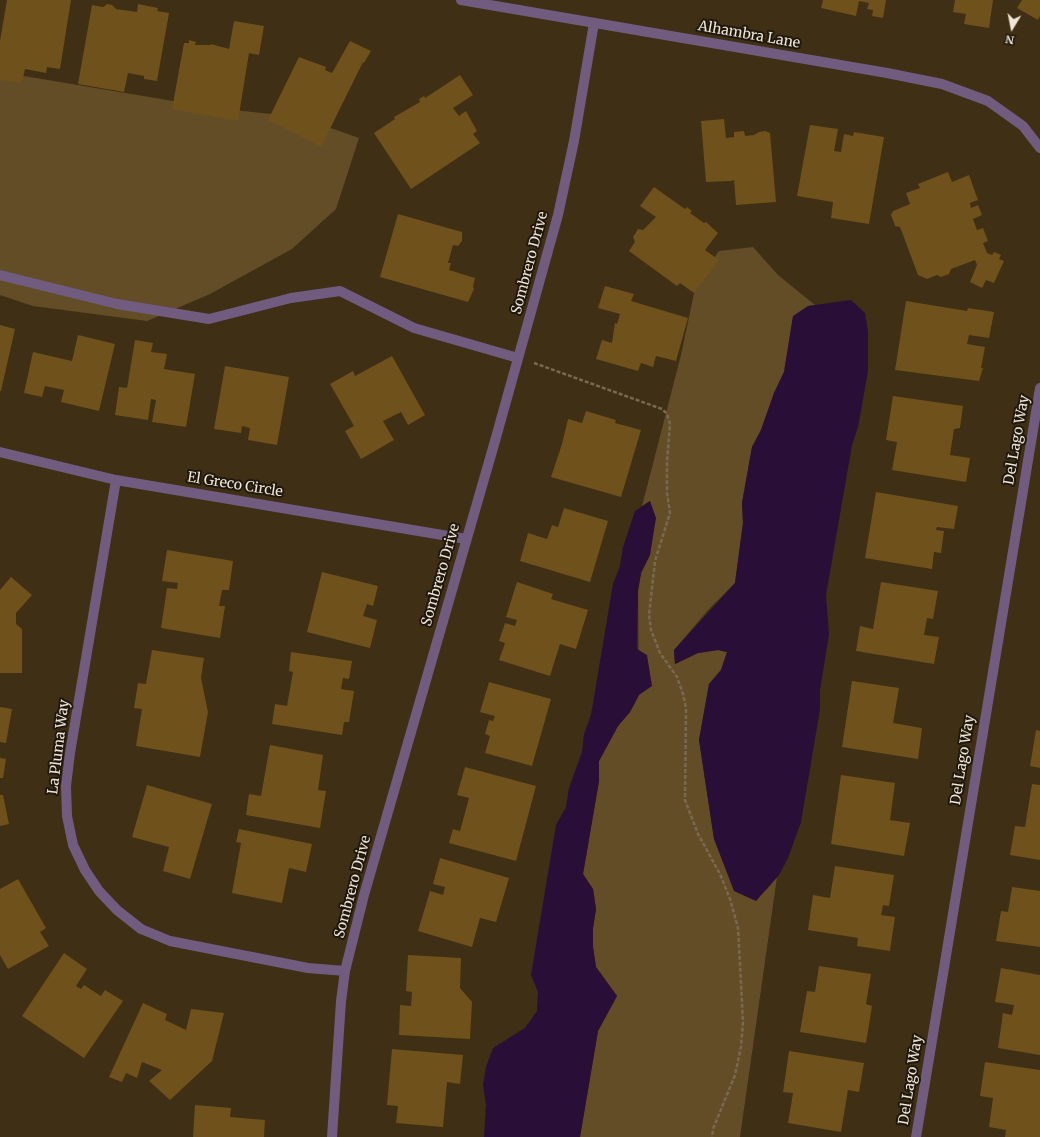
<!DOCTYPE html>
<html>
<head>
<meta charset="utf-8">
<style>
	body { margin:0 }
	#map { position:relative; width:1040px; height:1137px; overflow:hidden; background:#3f2f14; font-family:Merriweather,serif }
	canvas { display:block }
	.north { position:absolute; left:992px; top:8px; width:40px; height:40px; -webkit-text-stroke:3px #1f180d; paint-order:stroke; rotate:190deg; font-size:11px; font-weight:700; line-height:16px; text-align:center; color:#f0e5d6 }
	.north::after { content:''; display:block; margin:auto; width:14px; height:18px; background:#f0e5d6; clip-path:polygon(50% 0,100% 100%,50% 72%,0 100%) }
</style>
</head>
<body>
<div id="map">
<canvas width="1040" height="1137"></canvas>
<div class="north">N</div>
</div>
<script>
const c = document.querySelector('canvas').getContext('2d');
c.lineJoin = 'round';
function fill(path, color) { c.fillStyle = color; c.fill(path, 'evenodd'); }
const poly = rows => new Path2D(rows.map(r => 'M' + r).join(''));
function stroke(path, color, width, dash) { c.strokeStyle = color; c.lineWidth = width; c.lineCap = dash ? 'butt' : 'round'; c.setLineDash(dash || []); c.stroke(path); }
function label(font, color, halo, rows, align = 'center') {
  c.font = font + ' Merriweather,serif'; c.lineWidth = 4; c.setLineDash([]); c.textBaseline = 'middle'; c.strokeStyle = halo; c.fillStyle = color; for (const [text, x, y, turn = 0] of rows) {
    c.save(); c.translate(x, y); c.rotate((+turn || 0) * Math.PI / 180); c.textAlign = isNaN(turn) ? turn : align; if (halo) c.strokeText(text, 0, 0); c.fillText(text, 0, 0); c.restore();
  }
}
const green = poly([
	[0,72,215,108,299,117,359,138,336,209,292,249,210,294,147,321,33,306,0,295],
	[753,247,778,275,815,305,808,306,793,317,784,372,774,393,761,430,752,447,742,503,743,523,735,583,708,610,674,650,675,664,698,653,718,650,727,652,721,670,709,684,699,740,714,839,735,891,767,889,777,877,740,1137,580,1137,598,1031,617,996,596,967,593,947,593,928,596,909,593,889,583,874,599,781,599,761,618,726,630,712,639,695,638,591,641,573,650,555,650,501,642,506,681,355,696,284,719,251]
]);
const water = poly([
	[851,300,865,313,868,332,868,371,858,427,852,445,826,595,829,634,820,690,820,709,801,822,788,858,779,875,756,901,734,891,714,839,699,740,709,684,721,670,727,652,718,650,698,653,675,664,674,650,735,583,743,523,742,503,752,447,761,430,774,393,784,372,793,316,808,306],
	[650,501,656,518,650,555,641,573,638,591,637,649,647,655,652,686,639,695,630,712,618,726,599,761,599,781,583,874,593,889,596,909,593,928,593,947,596,967,617,996,598,1031,580,1137,484,1137,486,1105,483,1085,486,1067,493,1048,525,1028,537,1011,538,992,531,975,556,825,566,807,569,788,582,752,584,734,591,715,613,584,620,566,623,547,635,511]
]);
const building = poly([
	[7,0,71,0,60,69,47,67,46,73,25,69,22,83,0,80,0,41],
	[823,0,886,0,883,18,872,16,873,10,867,9,869,3,859,1,856,16,821,8],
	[955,0,993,0,989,28,964,24,966,14,953,12],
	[1022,0,1040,0,1040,16,1038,20,1017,8],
	[107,4,112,5,116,9,137,12,138,4,158,8,157,11,169,13,157,81,144,79,144,76,128,73,124,92,78,84,92,5,103,7],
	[234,21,264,26,259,55,249,53,238,121,172,109,184,43,189,43,189,40,196,42,195,45,211,45,211,44,229,49],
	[350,41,371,51,364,63,363,62,321,147,268,120,299,57,326,67,325,70,332,73],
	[460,75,473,95,453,108,459,116,466,111,477,131,473,134,480,143,411,189,374,133,395,119,394,117,420,102,419,99,424,96,425,98],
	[724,119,726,138,734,137,734,132,744,131,745,136,754,135,759,132,765,131,770,133,776,202,736,205,734,180,731,181,706,182,701,121],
	[810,125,838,129,834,151,841,152,844,134,853,136,854,132,884,137,869,224,831,218,833,202,797,196],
	[948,172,952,182,969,175,978,200,970,203,971,208,978,205,982,215,973,219,977,230,983,228,988,241,983,243,987,253,992,255,994,252,1001,255,999,259,1004,261,994,283,986,280,982,288,970,282,977,265,975,260,951,269,949,274,941,277,937,275,927,279,918,275,900,227,895,226,891,215,893,211,910,204,906,193,920,188,918,184],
	[654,187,685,209,687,207,692,211,690,213,704,223,706,222,718,233,705,250,719,260,694,293,680,283,677,286,629,251,635,242,633,237,638,229,643,230,656,217,640,206],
	[398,214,462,232,462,241,458,246,453,245,448,263,451,263,449,270,475,278,473,286,474,289,468,302,380,277],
	[605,286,634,294,631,301,688,318,676,361,656,356,653,367,641,363,638,371,596,359,602,340,612,343,615,323,617,324,620,314,598,308],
	[906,301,967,311,968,308,994,312,989,338,969,335,967,344,985,347,981,368,983,368,979,381,895,370],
	[0,325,15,329,1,391,0,391],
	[78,335,115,344,99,411,61,402,64,390,45,386,42,397,24,393,33,352,72,361],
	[135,340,153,343,151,352,167,354,164,369,195,374,186,427,152,422,156,400,151,399,148,420,115,415,119,387,127,388],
	[392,356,425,415,408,425,401,412,383,421,394,440,361,459,345,431,354,426,330,384,353,371,355,376],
	[225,366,289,377,277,445,248,440,250,428,242,426,241,433,214,429],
	[893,396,963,406,960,428,954,429,950,455,970,458,966,482,892,470,897,442,886,440],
	[586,411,616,420,615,423,641,430,621,497,551,477,562,444,568,419,582,423],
	[876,492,958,506,954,529,937,527,936,530,944,531,941,553,934,552,932,569,865,558],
	[564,508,608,521,590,582,520,561,528,533,547,539,552,525,558,527],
	[167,550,233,561,229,590,222,590,219,606,225,606,220,638,161,628,167,588,177,589,178,583,162,581],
	[322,572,378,586,373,606,367,604,363,616,377,620,370,648,307,632],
	[11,577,32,595,16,613,16,624,22,629,22,673,0,673,0,590],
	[517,582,553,594,551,599,588,610,576,649,560,644,550,676,499,660,505,643,499,641,505,623,515,626,517,620,506,617],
	[881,582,938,591,933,619,927,618,924,635,939,637,934,664,856,651,860,626,873,629],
	[152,650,204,658,201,678,208,712,200,757,136,746,142,709,134,708,138,683,146,684],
	[291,652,352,661,349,679,343,678,341,689,354,691,349,722,344,722,342,735,272,724,275,704,287,706,293,672,289,671],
	[852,681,899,688,893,723,922,728,918,759,842,747],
	[489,682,551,699,532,766,485,753,490,736,485,734,489,720,493,721,495,716,480,712],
	[0,707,12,709,6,743,0,742],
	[1036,730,1040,731,1040,768,1030,766],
	[270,745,323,755,318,790,326,791,320,828,246,815,249,794,261,796],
	[0,758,6,759,3,778,0,778],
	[465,767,536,786,516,861,449,843,453,829,460,831,469,798,457,795],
	[841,775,895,783,890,820,910,823,904,856,831,844],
	[1032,784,1040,785,1040,860,1010,855,1015,826,1025,827],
	[147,785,212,804,190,879,163,871,169,847,132,837],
	[0,795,3,795,9,824,0,826],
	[239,829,312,844,306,872,289,868,282,903,232,893,241,843,236,842],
	[440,858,509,878,496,922,480,918,472,947,418,931,430,891,443,895,445,887,433,884],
	[835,866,894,875,889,906,883,905,881,915,895,917,890,951,857,946,858,938,808,930,813,895,830,898],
	[18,879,46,928,40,932,49,946,8,969,0,955,0,889],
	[1012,887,1040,891,1040,947,996,941,1001,911,1008,912],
	[64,953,87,969,76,986,81,989,84,985,101,996,105,990,123,1001,84,1058,22,1016],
	[408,955,461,958,460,988,472,1002,470,1039,399,1035,400,1005,411,1006,412,992,406,991],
	[819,966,871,974,866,1004,872,1006,866,1043,800,1032,807,991,815,992],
	[1001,968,1040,975,1040,1055,998,1048,1003,1013,1012,1015,1014,1005,995,1002],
	[143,1003,167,1014,165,1020,186,1030,191,1009,224,1013,212,1061,170,1100,149,1081,162,1070,142,1062,137,1078,126,1073,122,1082,109,1077],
	[392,1049,463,1055,460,1084,447,1082,443,1127,396,1123,398,1106,387,1105],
	[789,1051,864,1063,859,1092,848,1090,841,1132,788,1123,793,1093,783,1092],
	[985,1062,1040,1070,1040,1137,1005,1137,1006,1130,989,1127,993,1098,980,1096],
	[195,1105,231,1108,230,1117,265,1120,264,1137,193,1137]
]);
const path = poly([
	[534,363,662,409,667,414,670,424,667,461,667,493,670,513,655,561,649,615,651,630,660,653,677,677,683,694,686,708,685,800,698,834,720,874,730,899,738,928,740,964,743,1023,741,1047,735,1075,713,1129,712,1137]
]);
const service = poly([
	[0,275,117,304,209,319,291,298,340,291,414,328,518,358]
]);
const minor = poly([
	[461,0,887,73,942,84,988,101,1023,126,1040,148],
	[0,452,116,480,466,539],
	[116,480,70,753,66,786,67,816,73,845,85,870,99,891,117,910,141,929,170,941,308,968,345,971],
	[332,1137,341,1001,345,971,364,895,495,441,558,215,574,141,594,23],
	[916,1137,1040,388]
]);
const streetNames = [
	["Alhambra Lane",749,35,10],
	["Sombrero Drive",530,263,-75],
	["Del Lago Way",1017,440,-80],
	["El Greco Circle",235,485,9],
	["Sombrero Drive",441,575,-74],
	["La Pluma Way",59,747,-83],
	["Del Lago Way",963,760,-81],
	["Sombrero Drive",353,887,-75],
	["Del Lago Way",911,1080,-81]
];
fill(green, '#634d27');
fill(water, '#290e37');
fill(building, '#6f511c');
stroke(path, '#786952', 2.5, [4, 2]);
stroke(service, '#715b7f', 10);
stroke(minor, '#715b7f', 10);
label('14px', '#f0e5d6', '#1f180d', streetNames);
</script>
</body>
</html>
